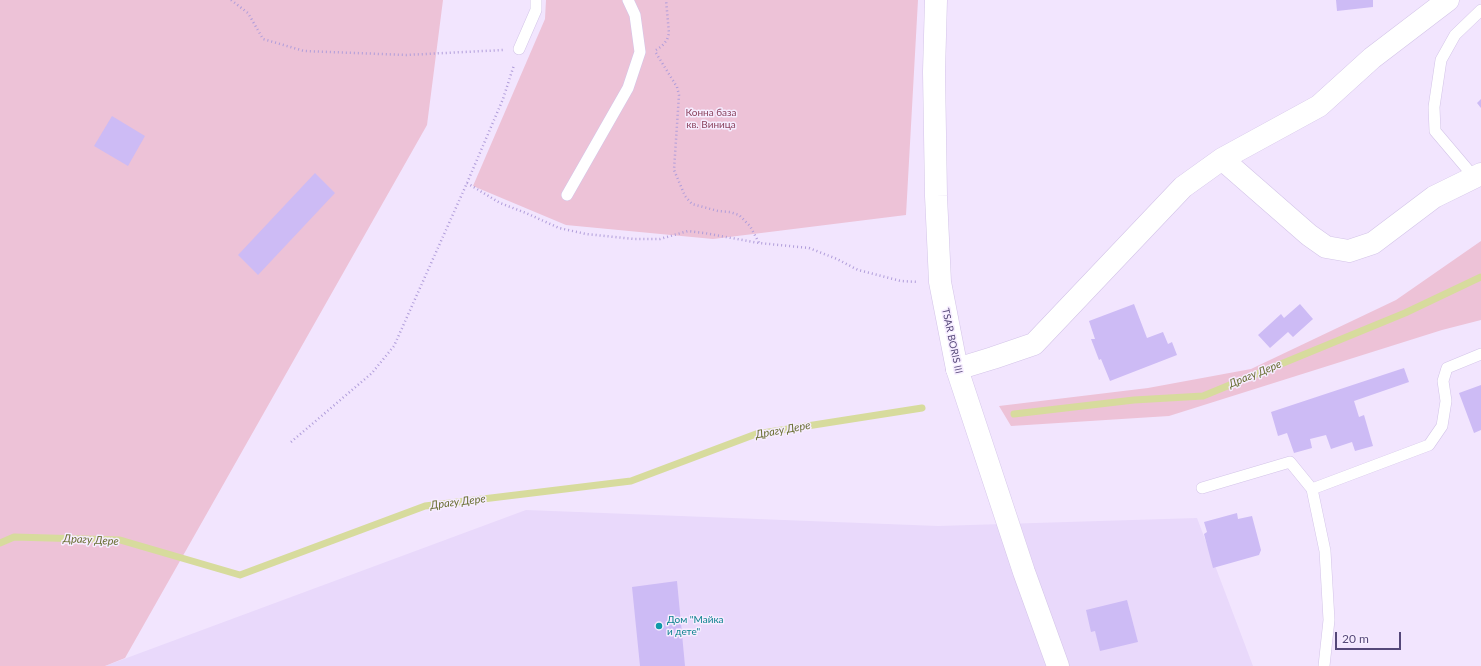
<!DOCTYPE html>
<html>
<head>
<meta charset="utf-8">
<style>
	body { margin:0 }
	#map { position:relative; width:1481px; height:666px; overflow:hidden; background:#f2e5fe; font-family:Lato,sans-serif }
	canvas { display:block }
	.scale { position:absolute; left:1335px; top:632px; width:66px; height:18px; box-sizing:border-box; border:2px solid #554879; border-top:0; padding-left:5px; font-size:12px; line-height:14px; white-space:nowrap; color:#554879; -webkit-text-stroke:3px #f6ecff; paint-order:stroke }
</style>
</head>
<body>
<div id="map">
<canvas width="1481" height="666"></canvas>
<div class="scale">20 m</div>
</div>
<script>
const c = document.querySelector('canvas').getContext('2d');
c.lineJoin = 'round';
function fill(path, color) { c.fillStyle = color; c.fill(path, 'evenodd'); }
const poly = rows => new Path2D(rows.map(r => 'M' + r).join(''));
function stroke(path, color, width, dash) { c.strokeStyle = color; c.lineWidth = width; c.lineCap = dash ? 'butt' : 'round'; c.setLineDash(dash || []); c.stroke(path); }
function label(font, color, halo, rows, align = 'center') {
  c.font = font + ' Lato,sans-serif'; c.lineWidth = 3; c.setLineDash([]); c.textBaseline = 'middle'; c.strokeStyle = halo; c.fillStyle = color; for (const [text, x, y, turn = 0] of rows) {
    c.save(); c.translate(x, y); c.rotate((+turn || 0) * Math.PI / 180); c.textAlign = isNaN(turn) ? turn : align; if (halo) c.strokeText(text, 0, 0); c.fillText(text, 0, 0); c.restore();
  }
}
const residential = poly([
	[526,510,938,526,1197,518,1253,666,105,666]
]);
const green = poly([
	[0,0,443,0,427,125,125,658,105,666,0,666],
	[546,0,918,0,906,215,713,239,566,225,473,186,545,19],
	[1481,241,1481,320,1442,330,1169,416,1011,426,999,406,1148,388,1251,369,1396,300]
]);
const stream = poly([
	[1014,414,1134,400,1203,396,1405,313,1481,277],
	[0,543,14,537,120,540,240,575,425,506,631,481,756,434,922,408]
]);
const building = poly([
	[1336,0,1373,0,1373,7,1337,11],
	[1481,99,1481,108,1477,103],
	[112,116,145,136,128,166,94,146],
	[315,173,335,193,258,275,238,255],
	[1134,304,1147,338,1163,332,1168,344,1172,342,1177,355,1110,381,1101,359,1099,360,1091,339,1095,339,1089,321],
	[1300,304,1313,319,1293,337,1288,332,1270,348,1258,335,1281,314,1284,318],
	[1404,368,1409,382,1354,401,1359,417,1364,415,1373,446,1355,451,1352,442,1331,449,1326,435,1310,439,1312,448,1294,453,1287,433,1278,436,1271,412],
	[1481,385,1481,430,1474,433,1459,393],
	[1237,513,1238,519,1252,516,1261,550,1259,555,1213,568,1204,534,1207,532,1204,522],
	[677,581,685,666,640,666,632,587],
	[1127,600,1138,642,1100,651,1095,631,1091,632,1086,610]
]);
const path = poly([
	[231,0,248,13,263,39,304,51,406,55,503,50],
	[656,50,662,46,667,40,669,33,666,0],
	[656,53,677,87,679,95,674,170,685,196,692,204,718,211,730,212,739,215,750,226,759,243],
	[467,183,500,203,526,213,559,228,586,234,634,239,660,239,688,231,704,233,759,243,809,248,837,259,858,270,901,281,918,282],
	[291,442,372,373,394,346,467,183,503,99,514,65]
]);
const service = poly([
	[519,49,536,10,536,0],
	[1474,177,1435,131,1434,107,1441,60,1455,35,1481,10],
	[567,195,628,88,640,52,635,15,628,0],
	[1202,488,1290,462,1312,489,1325,551,1329,620,1324,666],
	[1312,489,1429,445,1442,426,1446,401,1443,381,1447,368,1481,354]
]);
const minor = poly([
	[1222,159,1319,106,1372,58,1448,0],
	[957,369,993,358,1034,344,1183,187,1222,159,1309,235,1326,247,1349,251,1373,243,1434,197,1481,174]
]);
const tertiary = poly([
	[936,0,934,72,936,196,940,282,957,369,1024,572,1058,666]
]);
const markers = [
	[659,626,4,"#0f9aa8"]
];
const parkNames = [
	["Конна база",711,113],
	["кв. Виница",711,125]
];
const streetNames = [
	["TSAR BORIS III",952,341,78]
];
const cultureNames = [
	["Дом \"Майка",667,620],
	["и дете\"",667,632]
];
const waterNames = [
	["Драгу Дере",1255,374,-22],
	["Драгу Дере",783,430,-10],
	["Драгу Дере",458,502,-7],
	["Драгу Дере",91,540,3]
];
fill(residential, '#e9d9fb');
fill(green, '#edc2d7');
stroke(stream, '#d7db9d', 7);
fill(building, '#cdbbf5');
stroke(service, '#d3c4e8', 12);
stroke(minor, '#d3c4e8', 23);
stroke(tertiary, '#d3c4e8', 23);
stroke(path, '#b09dda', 2.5, [1, 3]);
stroke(service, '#fff', 11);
stroke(minor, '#fff', 22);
stroke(tertiary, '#fff', 22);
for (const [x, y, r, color] of markers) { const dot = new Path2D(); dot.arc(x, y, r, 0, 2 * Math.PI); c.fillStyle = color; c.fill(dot); stroke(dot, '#f6ecff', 1.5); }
label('10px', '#8b445f', '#f6ecff', parkNames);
label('10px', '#554879', '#f6ecff', streetNames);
label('10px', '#0d838f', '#f6ecff', cultureNames, 'left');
label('italic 11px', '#6b7035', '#f6ecff', waterNames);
</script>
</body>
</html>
